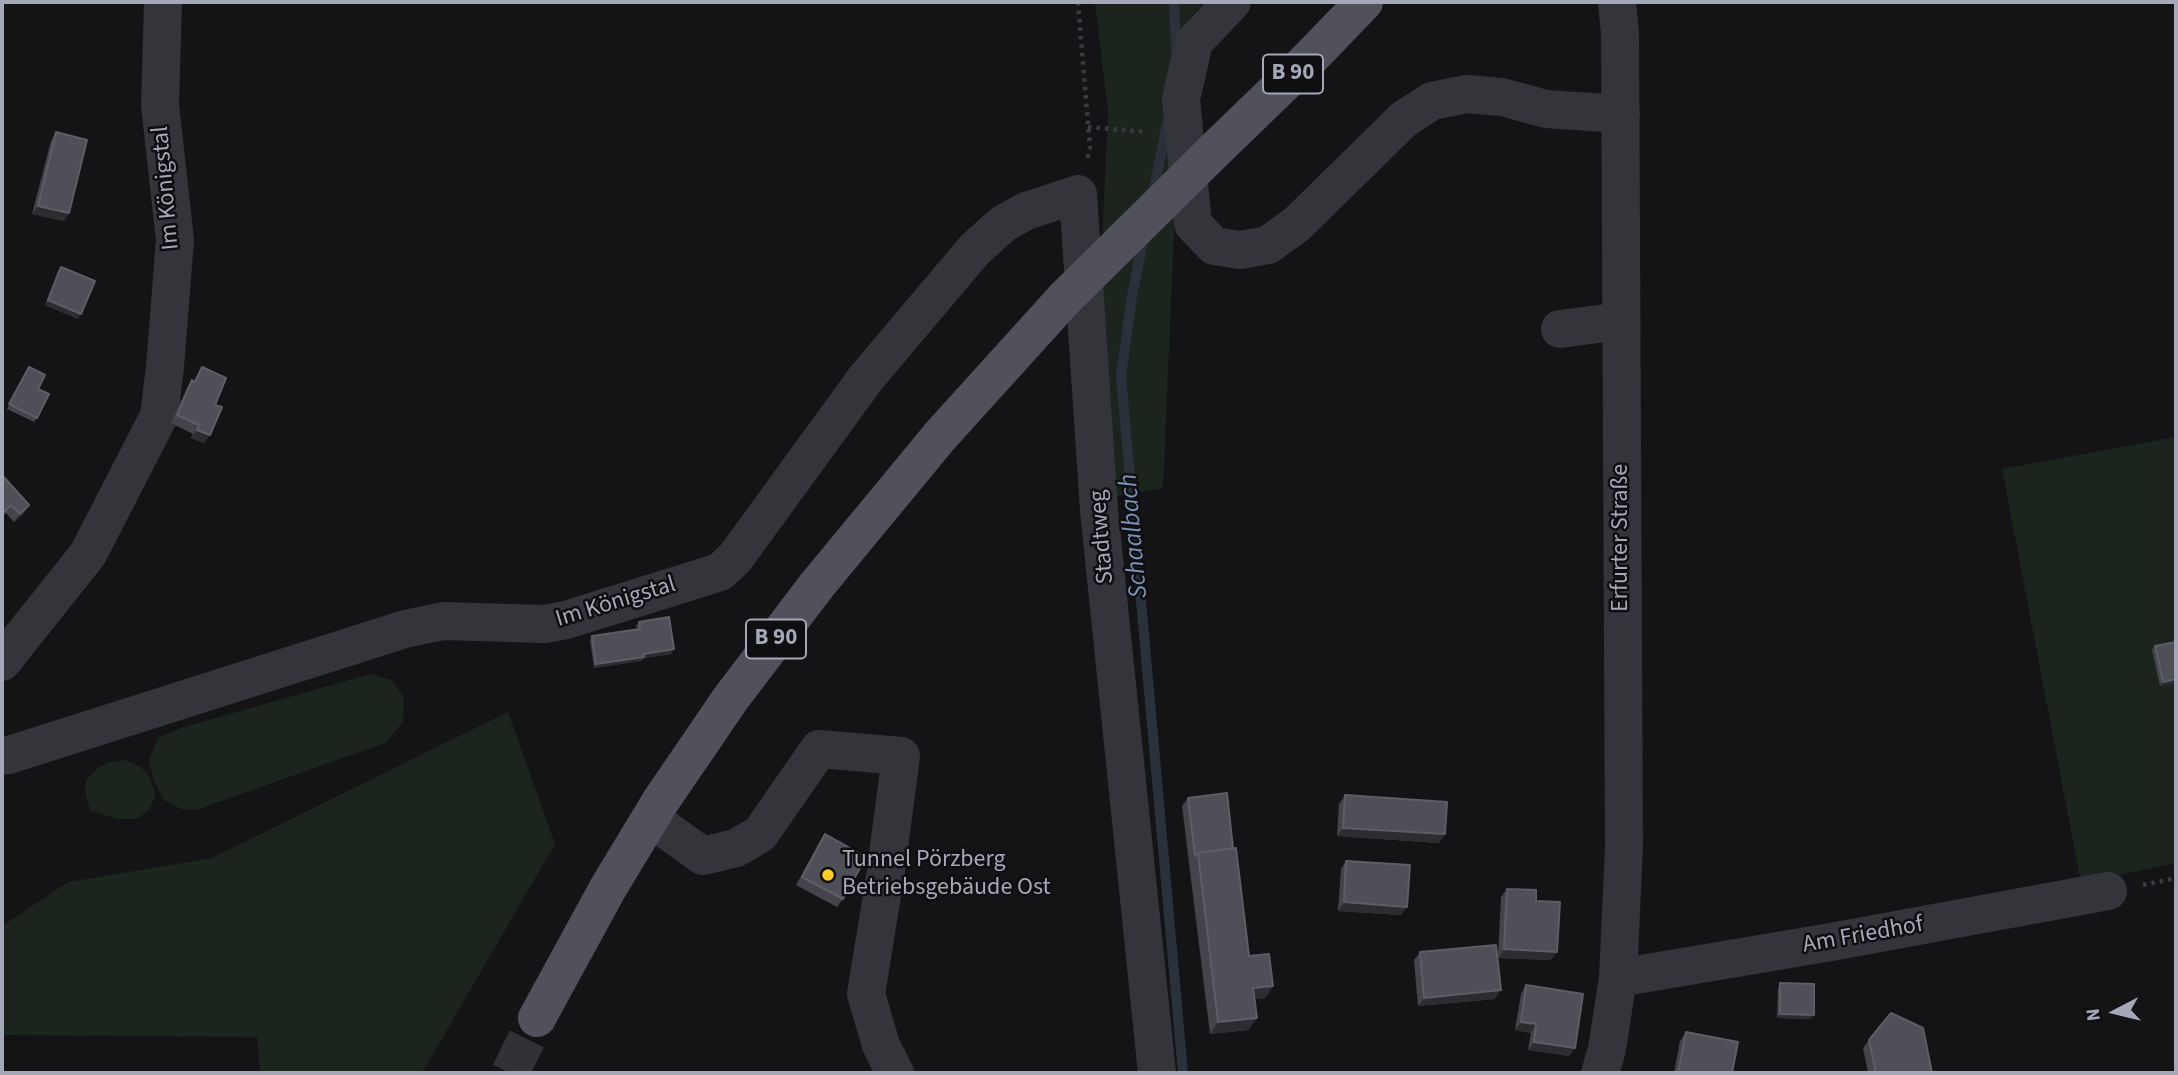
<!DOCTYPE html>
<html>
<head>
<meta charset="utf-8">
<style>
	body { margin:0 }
	#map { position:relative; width:2178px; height:1075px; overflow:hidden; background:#141416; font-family:"Source Sans 3",sans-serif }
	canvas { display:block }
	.frame { position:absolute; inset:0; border:4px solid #a4a8b7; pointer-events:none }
	.north { position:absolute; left:2080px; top:977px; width:70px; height:70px; -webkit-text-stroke:5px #0f0f11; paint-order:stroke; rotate:263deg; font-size:19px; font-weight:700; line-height:28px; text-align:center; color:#a4a8b7 }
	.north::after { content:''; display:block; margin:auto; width:24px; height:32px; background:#a4a8b7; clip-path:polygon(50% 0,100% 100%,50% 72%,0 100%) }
</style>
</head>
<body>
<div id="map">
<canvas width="2178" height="1075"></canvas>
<div class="frame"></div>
<div class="north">N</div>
</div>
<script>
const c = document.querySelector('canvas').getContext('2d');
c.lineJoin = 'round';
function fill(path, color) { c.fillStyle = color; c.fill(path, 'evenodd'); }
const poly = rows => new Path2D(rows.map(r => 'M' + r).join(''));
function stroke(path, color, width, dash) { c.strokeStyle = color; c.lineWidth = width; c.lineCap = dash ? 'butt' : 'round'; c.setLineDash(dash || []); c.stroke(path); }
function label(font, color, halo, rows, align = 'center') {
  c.font = font + ' "Source Sans 3",sans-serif'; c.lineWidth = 5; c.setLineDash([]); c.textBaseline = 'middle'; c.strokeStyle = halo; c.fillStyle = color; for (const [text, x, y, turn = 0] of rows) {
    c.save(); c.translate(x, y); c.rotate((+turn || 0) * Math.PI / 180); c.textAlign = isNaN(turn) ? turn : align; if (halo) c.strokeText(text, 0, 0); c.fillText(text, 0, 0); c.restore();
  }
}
const green = poly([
	[1095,2,1204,2,1183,26,1163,488,1090,501,1108,111],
	[2176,437,2176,863,2081,883,2002,469],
	[370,674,392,680,404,698,403,722,385,743,196,810,181,809,164,800,154,781,149,760,158,738,184,727],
	[508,712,555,844,422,1073,260,1073,257,1037,2,1035,2,926,68,882,212,858],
	[125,760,141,767,149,776,156,795,149,810,137,819,118,819,90,811,85,791,86,780,98,768,110,762]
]);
const stream = poly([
	[1174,2,1176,49],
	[1153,194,1167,124],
	[1144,237,1132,296,1121,376,1183,1073]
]);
const majorTunnel = poly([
	[510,1073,537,1018]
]);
const path = poly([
	[1078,2,1090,148,1087,160],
	[1088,127,1147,132],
	[2143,885,2176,878]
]);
const minor = poly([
	[1232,2,1194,42,1181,99,1193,224,1214,246,1240,250,1268,245,1297,224,1404,119,1432,101,1467,94,1502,97,1546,109,1621,114],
	[1560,329,1621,321],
	[2,662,88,554,159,416,165,367,175,240,160,105,163,2],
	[2,756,9,755,405,629,443,621,545,624,566,620,720,572,735,558,866,378,975,249,1003,224,1026,211,1078,194,1099,510,1157,1073],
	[651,819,703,856,736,848,760,834,819,749,901,756,885,877,866,994,881,1045,895,1073],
	[1618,978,1831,942,2108,891],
	[1600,1073,1607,1049,1618,978,1624,847,1620,34,1617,2]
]);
const major = poly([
	[1220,145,1308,60,1364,2],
	[537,1018,608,888,660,802,731,698,817,585,940,436,1065,298]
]);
const majorBridge = poly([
	[1065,298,1220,145]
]);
const wall = poly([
	[56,132,64,221,32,214,51,141],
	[61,267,78,319,45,305,58,271],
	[29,367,38,389,37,418,34,422,7,409],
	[202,367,215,405,204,443,191,438,193,434,171,423,187,388,192,380,194,381],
	[2,475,24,513,14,522,6,513,2,517],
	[639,622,671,654,644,658,641,661,594,668,590,640,592,636,637,630,636,626],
	[2155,646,2176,683,2160,686,2152,650],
	[1345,795,1445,834,1439,843,1337,836,1339,804],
	[1188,798,1233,848,1249,956,1273,986,1265,998,1254,999,1257,1018,1248,1030,1210,1034,1182,806],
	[825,834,843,899,837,907,796,885,819,843],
	[1346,861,1401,915,1338,911,1341,869],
	[1507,889,1536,901,1551,960,1498,958,1501,897],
	[1420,952,1495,999,1418,1006,1414,960],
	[1780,983,1811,1019,1777,1018,1778,988],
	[1526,985,1575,1048,1569,1056,1528,1050,1531,1033,1515,1030,1521,994],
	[1686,1032,1732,1073,1674,1073,1680,1041],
	[1869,1040,1932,1073,1868,1073,1863,1048]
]);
const shadedWall = poly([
	[38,206,69,213,64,221,32,214],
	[48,300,81,314,78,319,45,305],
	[197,430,210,435,204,443,191,438],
	[29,505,24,513,14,522,20,514],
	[674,649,671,654,644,658,641,661,594,668,596,664,644,654],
	[2176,679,2176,683,2160,686,2163,682],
	[1343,828,1445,834,1439,843,1337,836],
	[1344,902,1407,907,1401,915,1338,911],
	[1504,949,1557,952,1551,960,1498,958],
	[1273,986,1265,998,1245,1000,1253,988],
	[1501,990,1495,999,1418,1006,1424,998],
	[1780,1014,1814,1015,1811,1019,1777,1018],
	[1257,1018,1248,1030,1210,1034,1218,1022],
	[1521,1022,1536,1024,1531,1033,1515,1030],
	[1534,1042,1575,1048,1569,1056,1528,1050]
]);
const building = poly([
	[56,132,87,140,69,213,38,206,56,132],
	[61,267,95,281,81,314,48,300,61,267],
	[29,367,45,375,38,389,49,394,37,418,9,404,29,367],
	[202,367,226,378,215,405,222,407,210,435,197,430,199,425,177,415,192,380,195,382,202,367],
	[2,475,29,505,20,514,11,505,2,514,2,475],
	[669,617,674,649,644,654,644,657,596,664,592,636,640,629,639,622,669,617],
	[2176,642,2176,679,2163,682,2155,646,2176,642],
	[1227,793,1233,848,1198,853,1195,856,1188,798,1227,793],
	[1345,795,1447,802,1445,834,1343,828,1345,795],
	[825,834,866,857,843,899,802,877,825,834],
	[1236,848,1249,956,1269,954,1273,986,1253,988,1257,1018,1218,1022,1198,853,1236,848],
	[1346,861,1410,865,1407,907,1344,902,1346,861],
	[1507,889,1536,890,1536,901,1560,902,1557,952,1504,949,1507,889],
	[1496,945,1501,990,1424,998,1420,952,1496,945],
	[1780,983,1814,984,1814,1015,1780,1014,1780,983],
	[1526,985,1583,994,1575,1048,1534,1042,1536,1024,1521,1022,1526,985],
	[1891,1013,1923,1028,1932,1073,1876,1073,1869,1040,1891,1013],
	[1686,1032,1738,1042,1732,1073,1678,1073,1686,1032]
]);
const markers = [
	[828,875,7,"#ffcd22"]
];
const shields = [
	[1293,74,60],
	[776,639,60]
];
const shieldNames = [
	["B 90",1293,74],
	["B 90",776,639]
];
const streetNames = [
	["Im Königstal",167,188,-95],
	["Stadtweg",1103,537,-95],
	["Erfurter Straße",1622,538,-90],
	["Im Königstal",616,603,-17],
	["Am Friedhof",1863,936,-10]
];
const poiNames = [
	["Tunnel Pörzberg",842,861],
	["Betriebsgebäude Ost",842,889]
];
const waterNames = [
	["Schaalbach",1135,536,-95]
];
fill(green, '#1b241d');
stroke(stream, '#29313b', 10);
stroke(majorTunnel, '#313236', 38, [38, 19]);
stroke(path, '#3a3b42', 4.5, [3.5, 5]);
stroke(minor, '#34353b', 38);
stroke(major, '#50515a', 38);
stroke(majorBridge, '#50515a', 38);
fill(wall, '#45444b');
fill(shadedWall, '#2d2d31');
fill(building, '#4f4f57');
stroke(building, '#5d5d66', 2);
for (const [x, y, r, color] of markers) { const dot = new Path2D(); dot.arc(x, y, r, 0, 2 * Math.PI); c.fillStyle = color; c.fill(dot); stroke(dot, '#0f0f11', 2.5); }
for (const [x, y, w] of shields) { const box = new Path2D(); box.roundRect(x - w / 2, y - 19.5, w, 39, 5); c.fillStyle = '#0f0f11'; c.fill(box); stroke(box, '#a4a8b7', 2); }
label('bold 23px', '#a4a8b7', null, shieldNames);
label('24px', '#a4a8b7', '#0f0f11', streetNames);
label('24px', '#a4a8b7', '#0f0f11', poiNames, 'left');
label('italic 26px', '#7792b6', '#0f0f11', waterNames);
</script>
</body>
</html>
